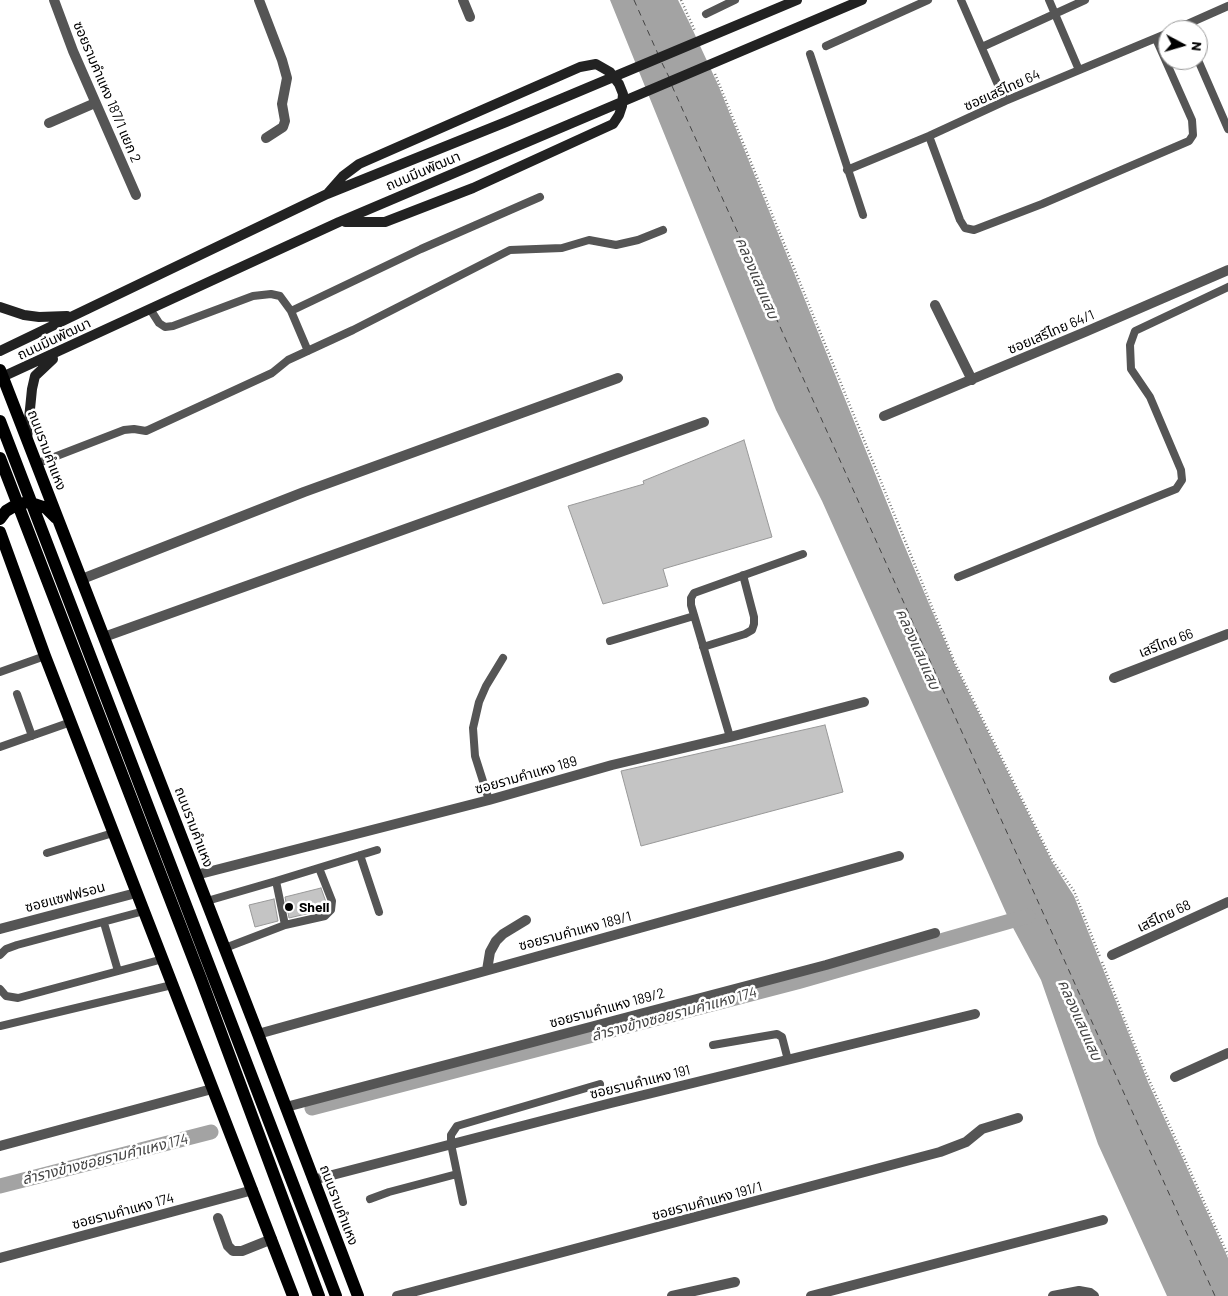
<!DOCTYPE html>
<html>
<head>
<meta charset="utf-8">
<style>
	body { margin:0 }
	#map { position:relative; width:1228px; height:1296px; overflow:hidden; background:#fff; font-family:Barlow,sans-serif }
	canvas { display:block }
	.north { position:absolute; left:1158px; top:20px; width:50px; height:50px; box-sizing:border-box; background:#fff; border:1px solid #999; border-radius:50%; rotate:96deg; font-size:14px; font-weight:700; line-height:20px; text-align:center; color:#000 }
	.north::after { content:''; display:block; margin:auto; width:18px; height:22px; background:#000; clip-path:polygon(50% 0,100% 100%,50% 72%,0 100%) }
</style>
</head>
<body>
<div id="map">
<canvas width="1228" height="1296"></canvas>
<div class="north">N</div>
</div>
<script>
const c = document.querySelector('canvas').getContext('2d');
c.lineJoin = 'round';
function fill(path, color) { c.fillStyle = color; c.fill(path, 'evenodd'); }
const poly = rows => new Path2D(rows.map(r => 'M' + r).join(''));
function stroke(path, color, width, dash) { c.strokeStyle = color; c.lineWidth = width; c.lineCap = dash ? 'butt' : 'round'; c.setLineDash(dash || []); c.stroke(path); }
function label(font, color, halo, rows, align = 'center') {
  c.font = font + ' Barlow,"Noto Sans Thai",sans-serif'; c.lineWidth = 5; c.setLineDash([]); c.textBaseline = 'middle'; c.strokeStyle = halo; c.fillStyle = color; for (const [text, x, y, turn = 0] of rows) {
    c.save(); c.translate(x, y); c.rotate((+turn || 0) * Math.PI / 180); c.textAlign = isNaN(turn) ? turn : align; if (halo) c.strokeText(text, 0, 0); c.fillText(text, 0, 0); c.restore();
  }
}
const water = poly([
	[610,0,678,0,690,24,719,87,902,540,955,665,1052,862,1074,896,1148,1082,1228,1258,1228,1296,1167,1296,1098,1144,1041,980,1011,924,822,501,776,410]
]);
const canal = poly([
	[312,1108,797,982,1028,916],
	[0,1186,211,1132]
]);
const ferry = poly([
	[634,0,658,54],
	[662,63,669,77],
	[672,86,1215,1296]
]);
const building = poly([
	[744,440,772,537,663,569,668,586,603,604,568,506,644,484,643,481,744,440],
	[825,725,843,792,641,846,621,771,825,725],
	[321,888,326,902,326,907,323,910,289,918,285,897,321,888],
	[274,899,278,921,255,927,249,905,274,899]
]);
const path = poly([
	[681,0,695,31],
	[715,74,954,661,1052,860,1074,891,1100,957],
	[1102,962,1145,1071,1228,1255]
]);
const lane = poly([
	[961,0,1005,101],
	[1049,0,1079,70],
	[706,14,735,0],
	[1174,30,1228,6],
	[826,46,928,0],
	[982,47,1085,0],
	[810,54,863,215],
	[1198,60,1228,129],
	[929,136,960,220,965,228,974,230,1042,204,1189,141,1193,135,1192,120,1156,39],
	[847,170,929,136,1005,101,1168,33],
	[150,309,159,323,165,327,173,326,253,296,271,294,280,296,291,311,308,351],
	[291,311,421,249,540,197],
	[36,464,124,430,134,429,146,431,272,373,288,360,353,330,510,250,562,248,589,240,616,245,638,240,663,230],
	[958,577,1176,489,1182,480,1181,470,1150,397,1131,369,1130,345,1135,331,1228,287],
	[610,641,694,616],
	[703,647,745,634,752,630,754,624,754,617,743,575],
	[0,672,45,656],
	[17,694,32,736],
	[730,737,691,605,691,598,694,593,803,554],
	[0,747,71,722],
	[489,800,475,756,473,728,479,702,486,686,503,658],
	[47,853,113,833],
	[360,855,379,912],
	[276,881,377,850],
	[207,901,276,881,285,925,225,948],
	[104,923,118,971],
	[285,925,325,916,331,910,332,901,319,868],
	[0,955,6,949,17,945,144,911],
	[0,989,6,996,18,998,163,959],
	[0,1026,172,985],
	[713,1045,777,1034,782,1037,788,1060],
	[370,1199,389,1192,457,1174],
	[463,1202,451,1144,451,1135,457,1126,600,1084]
]);
const street = poly([
	[54,0,73,51,136,195],
	[259,0,282,60,287,78,282,104,285,121,283,127,266,138],
	[463,0,470,17],
	[49,123,95,103],
	[935,305,972,380],
	[884,416,1085,332,1228,270],
	[82,579,304,492,618,378],
	[104,637,704,422],
	[1114,678,1228,634],
	[196,875,489,800,612,765,730,737,864,702],
	[0,929,136,893],
	[1112,955,1228,902],
	[487,970,490,952,496,941,503,934,526,920],
	[258,1034,899,856],
	[1175,1077,1228,1053],
	[286,1107,826,965,935,933],
	[0,1146,212,1089],
	[313,1180,611,1103,975,1014],
	[218,1218,228,1246,233,1251,242,1251,272,1239],
	[0,1258,253,1190],
	[397,1296,940,1152,966,1142,982,1129,1018,1118],
	[672,1296,735,1282],
	[811,1296,1103,1220],
	[1053,1296,1079,1291,1090,1293,1094,1296]
]);
const secondary = poly([
	[328,193,343,176,359,164,580,67,596,64,610,72,619,84,623,94,622,106,619,115,613,124,473,188,385,222,345,222],
	[0,307,24,315,39,317,67,316],
	[0,351,327,194,506,122,797,0],
	[0,378,339,222,862,0],
	[27,439,32,389,35,376,53,359]
]);
const primary = poly([
	[0,370,258,1034,358,1296],
	[0,421,336,1296],
	[0,458,201,979,319,1296],
	[0,519,6,511,16,505,28,502,46,508,56,518],
	[0,532,45,656,293,1296]
]);
const markers = [
	[289,907,5,"#000"]
];
const streetNames = [
	["ซอยเสรีไทย 64",1002,90,-24],
	["ซอยรามคำแหง 187/1 แยก 2",107,92,67],
	["ถนนมีนพัฒนา",423,171,-23],
	["ซอยเสรีไทย 64/1",1051,332,-23],
	["ถนนมีนพัฒนา",54,339,-25],
	["ถนนรามคำแหง",47,450,69],
	["เสรีไทย 66",1166,643,-21],
	["ซอยรามคำแหง 189",526,775,-16],
	["ถนนรามคำแหง",194,827,69],
	["ซอยแซฟฟรอน",65,897,-15],
	["เสรีไทย 68",1164,916,-25],
	["ซอยรามคำแหง 189/1",575,931,-15],
	["ซอยรามคำแหง 189/2",607,1008,-15],
	["ซอยรามคำแหง 191",640,1082,-14],
	["ซอยรามคำแหง 191/1",707,1201,-15],
	["ถนนรามคำแหง",339,1205,69],
	["ซอยรามคำแหง 174",123,1211,-15]
];
const poiNames = [
	["Shell",299,907]
];
const waterNames = [
	["คลองแสนแสบ",757,278,67],
	["คลองแสนแสบ",918,649,66],
	["ลำรางข้างซอยรามคำแหง 174",674,1014,-15],
	["คลองแสนแสบ",1080,1020,66],
	["ลำรางข้างซอยรามคำแหง 174",105,1159,-14]
];
fill(water, '#a3a3a3');
stroke(canal, '#a3a3a3', 15);
stroke(ferry, '#444', 1, [6, 5]);
fill(building, '#c4c4c4');
stroke(building, '#999', 1);
stroke(path, '#777', 2.5, [1, 2.5]);
stroke(lane, '#555', 8);
stroke(street, '#555', 10);
stroke(secondary, '#222', 10);
stroke(primary, '#000', 12);
for (const [x, y, r, color] of markers) { const dot = new Path2D(); dot.arc(x, y, r, 0, 2 * Math.PI); c.fillStyle = color; c.fill(dot); stroke(dot, '#fff', 2); }
label('14px', '#000', '#fff', streetNames);
label('bold 14px', '#000', '#fff', poiNames, 'left');
label('italic 15px', '#444', '#fff', waterNames);
</script>
</body>
</html>
